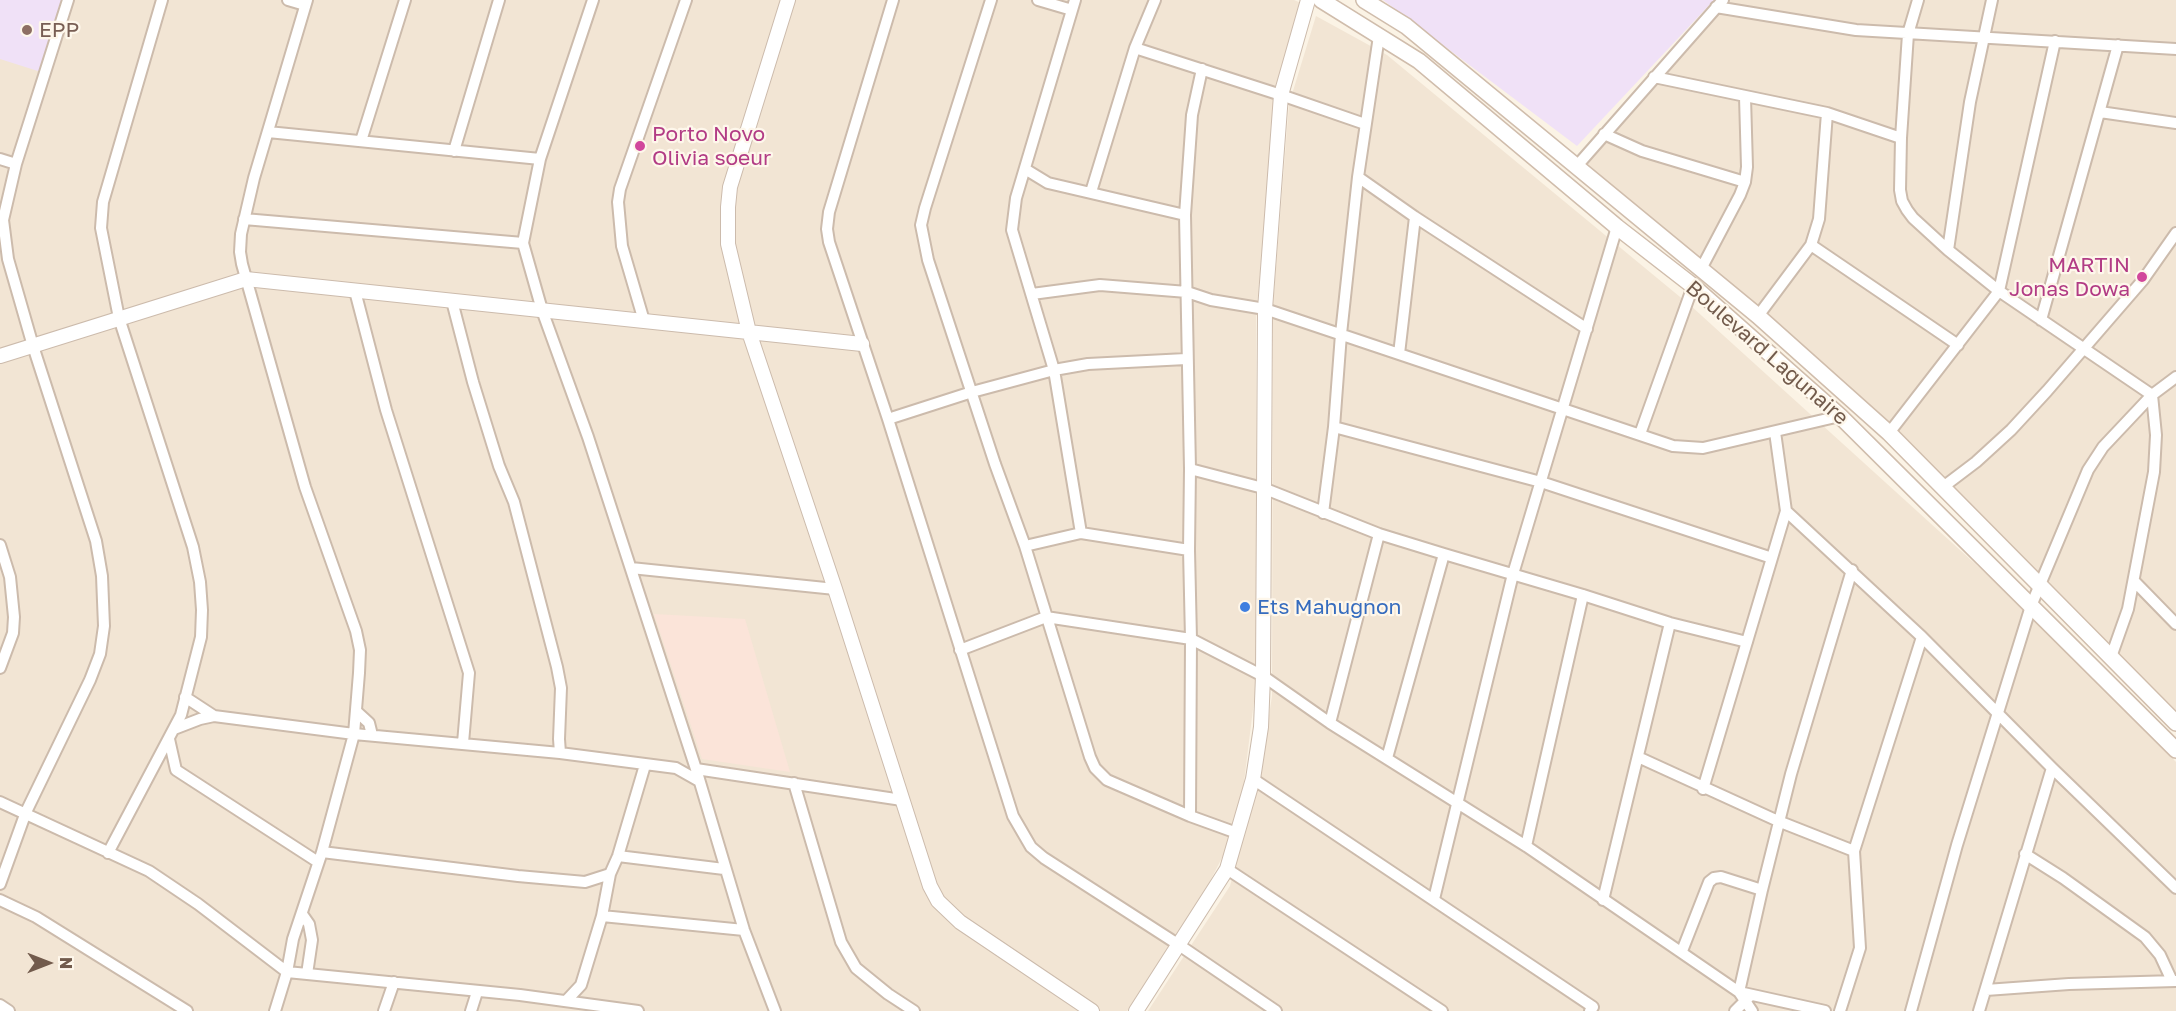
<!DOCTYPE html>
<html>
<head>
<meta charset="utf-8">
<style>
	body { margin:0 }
	#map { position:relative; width:2176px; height:1011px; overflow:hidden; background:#fbf3e5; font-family:"Golos Text",sans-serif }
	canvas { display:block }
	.north { position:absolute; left:18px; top:933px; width:60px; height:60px; -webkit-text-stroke:4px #fef7eb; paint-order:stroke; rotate:90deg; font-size:16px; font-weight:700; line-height:24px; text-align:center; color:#725b4c }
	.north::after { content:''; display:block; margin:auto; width:21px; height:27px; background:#725b4c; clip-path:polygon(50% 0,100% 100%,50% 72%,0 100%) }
</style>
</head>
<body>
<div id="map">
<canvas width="2176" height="1011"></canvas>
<div class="north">N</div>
</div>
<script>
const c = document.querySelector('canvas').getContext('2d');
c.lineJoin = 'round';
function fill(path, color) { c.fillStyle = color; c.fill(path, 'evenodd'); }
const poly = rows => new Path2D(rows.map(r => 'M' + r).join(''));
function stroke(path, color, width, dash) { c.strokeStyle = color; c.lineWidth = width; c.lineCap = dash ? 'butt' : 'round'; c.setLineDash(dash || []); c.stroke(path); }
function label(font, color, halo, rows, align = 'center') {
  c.font = font + ' "Golos Text",sans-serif'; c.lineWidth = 4.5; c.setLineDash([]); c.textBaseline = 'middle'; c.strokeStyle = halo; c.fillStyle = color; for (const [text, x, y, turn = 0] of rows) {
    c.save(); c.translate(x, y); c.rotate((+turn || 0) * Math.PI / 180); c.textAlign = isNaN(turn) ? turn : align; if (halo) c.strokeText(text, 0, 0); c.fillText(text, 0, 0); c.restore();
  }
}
const residential = poly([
	[0,0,1294,0,1301,3,1275,100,1256,318,1256,685,1242,798,1226,850,1208,885,1127,1011,0,1011],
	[1729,0,2176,0,2176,715,1652,219,1586,163],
	[1316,16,1387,55,1691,306,2047,629,2176,762,2176,1011,1148,1011,1230,886,1260,775,1272,696,1273,305,1289,104]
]);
const commercial = poly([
	[654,614,745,619,790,772,702,759]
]);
const education = poly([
	[0,0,64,0,41,72,0,59],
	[1383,0,1714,0,1577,146]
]);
const minor = poly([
	[288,0,305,5],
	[593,0,540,159,523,243,542,310,588,437,696,769,744,930,775,1011],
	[893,0,829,212,827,229,829,242,888,419,1013,816,1031,847,1044,858,1179,945,1276,1011],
	[991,0,925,208,921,225,928,260,995,464,1025,546,1090,757,1095,768,1107,780,1190,816,1237,833],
	[1038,0,1072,10],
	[1075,0,1016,198,1012,230,1054,370,1081,533],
	[1918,0,1908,34,1901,138,1900,190,1902,201,1907,210,1913,218,1948,250,1999,291,2152,395,2156,435,2154,472,2128,609,2111,657],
	[1716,7,1856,30,2176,49],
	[1135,48,1281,95,1365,124],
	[1654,77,1827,113,1901,138],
	[2100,112,2176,123],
	[268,132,540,159],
	[1604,134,1642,151,1745,182],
	[361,141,405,0],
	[454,151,499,0],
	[0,159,16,164],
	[1576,167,1723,0],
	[1025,169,1048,183,1185,215],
	[1358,177,1415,217,1587,329],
	[1091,192,1135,48,1155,0],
	[244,219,523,243],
	[1811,245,1958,345],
	[1948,250,1970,102,1992,0],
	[1701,269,1740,195,1745,182,1747,167,1745,97],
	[355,291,386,410,469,673,463,743],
	[1032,294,1100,285,1187,292,1211,300,1265,309,1673,446,1703,448,1840,416],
	[452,301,473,382,499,466,514,502,557,667,561,688,559,739,560,753],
	[1758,316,1811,245,1819,219,1827,113],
	[2041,320,2118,45],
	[644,321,622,246,618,202,620,189,686,0],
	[1399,354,1415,217],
	[888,419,972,392,1054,370,1088,364,1186,359],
	[1334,427,1541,482,1772,558],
	[1889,433,1999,291,2055,41],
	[1640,434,1693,286],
	[1190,469,1263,488,1379,534,1444,554,1583,595,1670,623,1747,642],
	[1943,487,1976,462,2011,430,2047,391,2143,280,2176,233],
	[1786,511,1922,637,2052,768,2176,888],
	[1323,513,1334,427,1341,334,1358,177,1379,36],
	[0,545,10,577,14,617,13,633,0,668],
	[1025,546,1081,533,1189,550],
	[631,568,835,589],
	[2134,581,2176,624],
	[960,650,1046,617,1191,639,1263,676,1330,723,1526,846,1739,992,1825,1011],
	[185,697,214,716,354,734,560,753,676,768,699,781],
	[357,712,369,723,372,735],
	[1330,723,1379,534],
	[174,729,200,719,214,716],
	[169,739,176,770,318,862],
	[1638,757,1778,821,1854,851],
	[1387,758,1444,554],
	[696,769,902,800],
	[1253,779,1593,1007,1590,1011],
	[794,783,841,942,856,968,888,994,914,1011],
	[1703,789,1786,511,1775,432],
	[0,802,149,871,198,904,287,972,520,995,638,1011],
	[1190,816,1191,639,1189,550,1190,469,1185,215,1192,115,1202,69],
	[1526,846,1583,595],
	[322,852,518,876,585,882,610,874],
	[108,853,181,715,201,637,202,610,200,582,193,547,119,318,101,228,103,202,162,0],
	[2025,854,2063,878,2145,937,2160,955,2172,981],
	[618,856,724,869],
	[1227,869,1442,1011],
	[0,884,26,812,90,680,100,654,104,626,102,576,96,541,33,346,8,259,3,220,16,164,68,0],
	[1434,899,1513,574,1617,227],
	[0,900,36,917,187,1011],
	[1603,900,1670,623],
	[302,914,309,924,312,940,307,974],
	[602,916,744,930],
	[1682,951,1709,882,1714,878,1721,877,1762,890],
	[1986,990,2069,984,2176,981],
	[566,1001,581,985,602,916,610,874,618,856,645,765],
	[0,1005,9,1011],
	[275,1011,287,972,293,939,322,852,354,734,359,673,360,650,356,631,305,487,242,264,240,252,241,234,254,178,307,0],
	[384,1011,394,982],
	[471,1011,477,992],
	[1735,1011,1749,997],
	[1752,1011,1739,992,1762,890,1791,774,1852,570],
	[1840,1011,1860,948,1854,851,1922,637],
	[1911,1011,1957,845,2031,606,2088,470,2103,447,2152,395,2176,377],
	[1979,1011,2052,768]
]);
const tertiary = poly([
	[788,0,730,187,728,207,728,244,749,332,835,589,930,886,938,901,960,922,1092,1011],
	[0,356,246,279,862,344],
	[1136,1011,1227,869,1253,779,1261,727,1263,676,1265,309,1281,95,1308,0]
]);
const secondary = poly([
	[1321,0,1419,61,1617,227,1693,286,1840,416,2176,750],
	[1364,0,1406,26,1758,316,1889,433,2176,723]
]);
const markers = [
	[27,30,6,"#8d6e63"],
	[640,146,6,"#d1479c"],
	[2142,277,6,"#d1479c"],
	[1245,607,6,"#3f7fe0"]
];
const educationNames = [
	["EPP",39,30]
];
const hotelNames = [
	["Porto Novo",652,134],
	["Olivia soeur",652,158],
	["MARTIN",2130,265,"right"],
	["Jonas Dowa",2130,289,"right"]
];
const streetNames = [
	["Boulevard Lagunaire",1767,353,41]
];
const shopNames = [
	["Ets Mahugnon",1257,607]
];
fill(residential, '#f2e5d4');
fill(commercial, '#fbe4d9');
fill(education, '#f0e1f7');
stroke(minor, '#ccbbac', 14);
stroke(tertiary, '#ccbbac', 16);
stroke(secondary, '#d0bdac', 18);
stroke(minor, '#fff', 10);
stroke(tertiary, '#fff', 14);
stroke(secondary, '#fff', 15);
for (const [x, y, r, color] of markers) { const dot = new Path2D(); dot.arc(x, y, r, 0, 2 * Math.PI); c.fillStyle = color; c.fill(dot); stroke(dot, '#fef7eb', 2); }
label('21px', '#785e54', '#fef7eb', educationNames, 'left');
label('21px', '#b23c85', '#fef7eb', hotelNames, 'left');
label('21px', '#725b4c', '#fef7eb', streetNames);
label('21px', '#366cbe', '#fef7eb', shopNames, 'left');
</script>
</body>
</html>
